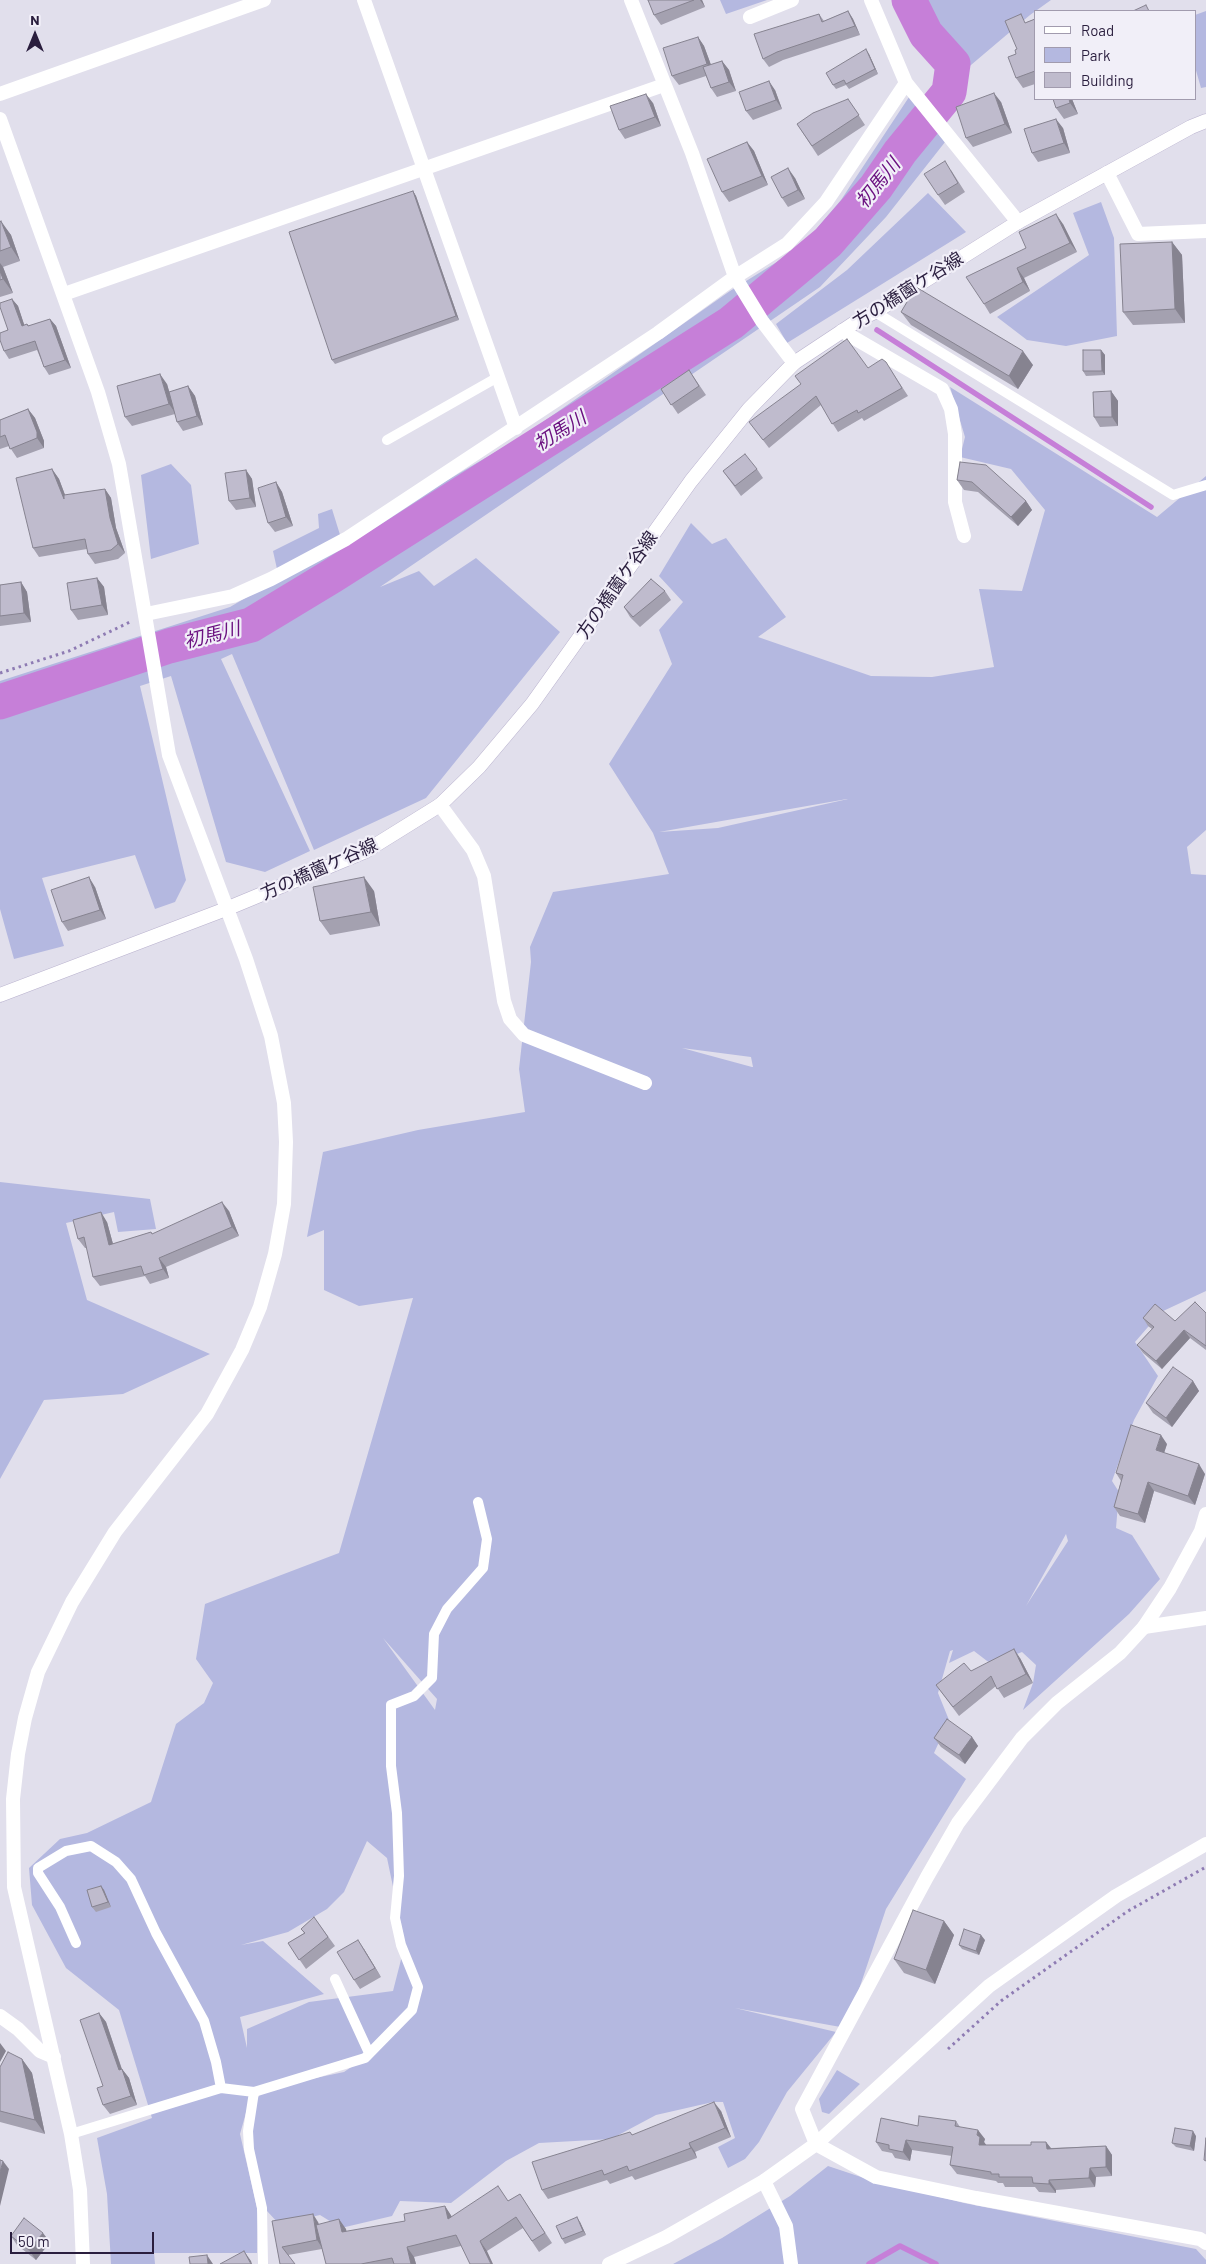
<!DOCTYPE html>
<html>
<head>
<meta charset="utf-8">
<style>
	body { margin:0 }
	#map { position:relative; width:1206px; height:2264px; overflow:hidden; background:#e1dfec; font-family:Barlow,sans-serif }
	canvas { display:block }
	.legend { position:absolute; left:1034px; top:10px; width:162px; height:90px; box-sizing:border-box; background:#f1eff8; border:1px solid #a19bae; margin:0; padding:6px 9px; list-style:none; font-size:15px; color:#2a1e3e }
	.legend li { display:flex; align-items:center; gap:10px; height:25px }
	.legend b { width:25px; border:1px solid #a19bae }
	.north { position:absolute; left:10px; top:10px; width:50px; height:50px; -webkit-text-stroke:4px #f1eff8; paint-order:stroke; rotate:0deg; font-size:14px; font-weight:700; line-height:20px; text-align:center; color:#2a1e3e }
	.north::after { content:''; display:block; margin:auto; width:18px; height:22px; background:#2a1e3e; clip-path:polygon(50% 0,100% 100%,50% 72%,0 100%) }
	.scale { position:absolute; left:10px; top:2232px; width:144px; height:22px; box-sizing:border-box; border:2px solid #2a1e3e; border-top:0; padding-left:6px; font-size:15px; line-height:18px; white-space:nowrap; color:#2a1e3e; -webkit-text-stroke:4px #f1eff8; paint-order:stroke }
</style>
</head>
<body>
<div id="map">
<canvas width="1206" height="2264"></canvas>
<ul class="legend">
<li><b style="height:6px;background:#fff"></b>Road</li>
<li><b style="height:14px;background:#b4b8e0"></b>Park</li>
<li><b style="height:14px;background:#bfbbcd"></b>Building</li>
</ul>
<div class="north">N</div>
<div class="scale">50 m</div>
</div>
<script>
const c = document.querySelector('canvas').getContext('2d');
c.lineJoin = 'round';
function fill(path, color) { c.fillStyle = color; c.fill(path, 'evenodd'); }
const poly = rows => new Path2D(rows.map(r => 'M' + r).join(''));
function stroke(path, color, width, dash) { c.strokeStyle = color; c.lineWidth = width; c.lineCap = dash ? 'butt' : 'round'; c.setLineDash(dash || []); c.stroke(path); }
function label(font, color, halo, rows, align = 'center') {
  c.font = font + ' Barlow,"Noto Sans JP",sans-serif'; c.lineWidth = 4.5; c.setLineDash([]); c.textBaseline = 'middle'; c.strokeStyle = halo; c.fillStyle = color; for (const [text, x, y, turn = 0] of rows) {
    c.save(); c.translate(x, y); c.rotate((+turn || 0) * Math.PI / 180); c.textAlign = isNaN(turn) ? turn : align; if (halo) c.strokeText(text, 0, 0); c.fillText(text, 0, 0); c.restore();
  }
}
const green = poly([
	[720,0,767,0,726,14],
	[900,0,1051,0,1030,15,958,76],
	[1206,11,1206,87,1201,88,1195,67,1195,15],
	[913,91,949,137,886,217,820,287,380,587,419,571,434,586,476,558,560,632,426,798,314,850,232,654,221,659,310,851,265,872,226,862,171,676,140,686,186,880,175,902,155,909,135,855,42,878,64,946,14,959,0,909,0,681,230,607,523,436,730,291,801,247,841,200],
	[928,193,966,232,787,343,776,324,847,270],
	[1101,202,1114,238,1117,336,1066,346,1027,340,997,317,1089,255,1073,213],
	[950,387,1157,517,1206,476,1206,830,1187,847,1191,874,1206,875,1206,1291,1161,1312,1135,1342,1158,1376,1134,1420,1112,1481,1119,1492,1116,1528,1132,1535,1160,1579,1129,1614,1023,1710,1033,1683,1036,1665,1022,1652,991,1664,974,1651,949,1663,953,1650,950,1651,938,1693,949,1720,934,1753,966,1779,886,1909,846,2028,735,2008,836,2032,787,2092,759,2142,745,2159,728,2168,718,2147,735,2138,723,2102,713,2102,656,2115,611,2139,539,2143,506,2161,451,2203,400,2201,392,2216,341,2228,320,2215,279,2224,267,2211,249,2149,252,2105,264,2089,253,2088,240,2134,258,2212,257,2253,154,2253,155,2264,111,2264,107,2194,97,2138,152,2118,119,2010,66,1968,32,1905,29,1868,60,1839,87,1833,151,1802,176,1724,204,1703,213,1683,196,1659,205,1604,339,1553,413,1298,359,1306,324,1290,324,1230,307,1237,323,1152,418,1130,525,1112,519,1069,531,962,530,947,553,892,669,874,653,833,609,764,672,664,659,630,683,602,659,576,691,523,712,544,726,538,786,617,758,637,871,676,932,677,994,667,979,589,1022,591,1045,510,1011,469,960,457,965,437],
	[848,799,718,828,659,832,847,799],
	[682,1048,751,1057,753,1067,752,1067],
	[1066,1534,1068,1541,1026,1606],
	[383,1638,437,1699,435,1710],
	[367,1841,387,1858,405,1944,393,1991,309,2002,247,2029,247,2048,240,2017,324,1994,263,1941,241,1945,288,1932,327,1909,344,1892],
	[363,2059,344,2072,273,2087],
	[171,464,191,485,199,544,151,559,141,475],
	[332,509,341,538,277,569,273,551,319,528,318,514],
	[0,1182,150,1199,156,1229,118,1232,114,1212,66,1223,87,1300,210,1354,123,1394,44,1400,0,1479],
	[837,2070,860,2084,829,2114,822,2112,819,2099],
	[828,2166,867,2179,964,2203,1196,2249,1206,2260,1206,2264,673,2264,722,2238,790,2196]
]);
const stream = poly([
	[877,330,1151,507],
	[869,2264,900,2246,936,2264]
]);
const river = poly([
	[0,702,169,646,251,625,332,576,731,323,828,242,876,187,900,152,949,92,953,64,926,34,909,0]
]);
const path = poly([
	[0,673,69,651,130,622],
	[948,2049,1001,2001,1128,1911,1206,1867]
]);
const service = poly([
	[875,312,1173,495,1206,485],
	[387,440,498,377],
	[76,1943,60,1907,38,1873,38,1868,66,1851,91,1846,116,1862,131,1879,156,1933,204,2021,216,2062,221,2088],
	[335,1979,369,2053],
	[254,2092,248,2131,249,2149,262,2208,263,2264],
	[71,2134,221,2088,254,2092,365,2058,412,2010,418,1987,401,1945,395,1918,399,1876,397,1813,391,1766,391,1705,414,1696,432,1678,434,1634,447,1609,483,1568,487,1539,478,1502]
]);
const minor = poly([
	[364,0,516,428],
	[631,0,692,153,735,277,762,321,794,363],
	[871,0,906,83,1018,222],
	[750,17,792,0],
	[0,94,264,0],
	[1107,173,1138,234,1206,231],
	[64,294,664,85],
	[842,331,942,389,951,409,955,434,955,502,964,536],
	[146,614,233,596,271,579,346,539,658,333,735,277,787,244,826,202,906,83],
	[440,805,473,850,484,876,504,1001,510,1019,524,1035,645,1083],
	[1144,1627,1206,1618],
	[816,2144,876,2177,976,2198,1200,2239,1206,2243],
	[764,2181,786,2226,791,2264]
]);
const tertiary = poly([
	[0,119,98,392,119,464,169,755,246,959,271,1036,284,1103,286,1142,284,1204,275,1254,260,1307,242,1350,207,1414,115,1532,72,1602,38,1672,25,1718,18,1754,13,1799,14,1887,71,2134,80,2190,83,2264],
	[0,2016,18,2029,40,2051,54,2057],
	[816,2144,802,2109,927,1877,958,1823,1022,1738,1057,1703,1120,1653,1144,1627,1170,1588,1201,1531,1206,1514],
	[609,2264,666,2237,764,2181,816,2144,989,1986,1116,1896,1206,1844]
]);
const secondary = poly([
	[0,995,226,909,366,851,440,805,479,767,532,704,691,481,749,409,794,363,862,318,875,312,1018,222,1191,127,1206,121]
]);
const wall = poly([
	[648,0,702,0,705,7,661,25,654,15],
	[848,11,853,19,860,35,783,60,769,67,763,59,819,14,824,21],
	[1035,19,1035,84,1023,88,1016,78,1017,49,1027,22],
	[698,37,704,46,711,65,722,61,729,70,736,91,717,97,711,88,706,76,679,85,672,76],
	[869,54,878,74,849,89,846,85,836,89,833,85],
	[775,90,782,109,753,120,746,111],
	[848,99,865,125,818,156,797,124],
	[1072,99,1078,114,1064,119,1056,108],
	[1001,102,1012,133,973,147,966,138],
	[653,103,661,126,625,139,619,130],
	[1063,128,1070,153,1038,162,1032,153],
	[747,142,754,151,768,185,729,202,722,192],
	[951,170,965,192,945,205,938,195],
	[795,178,805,199,788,207,782,198],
	[413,191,416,196,459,320,335,364,332,360],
	[0,222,11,235,20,261,3,267,13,293,0,297],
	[1063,224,1077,252,1024,278,1030,291,990,314,984,304,1026,248],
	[1172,242,1182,255,1185,323,1133,325,1123,312],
	[12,299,18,306,24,325,27,324,29,326,50,319,56,326,71,368,49,375,44,367,37,350,9,359,4,351],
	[901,312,1033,365,1018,389,911,325],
	[1101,350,1105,355,1105,375,1086,376,1083,371],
	[868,368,891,370,908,396,864,421,862,418,838,432,821,405,769,448,749,422],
	[689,370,706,395,678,414,661,389],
	[167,384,169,392,188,386,195,396,203,425,183,431,177,422,175,414,132,426,125,417],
	[1111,391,1118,401,1118,426,1100,427,1094,417],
	[28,409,35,418,44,441,44,448,17,458,9,446,0,449,0,420],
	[960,462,1026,501,1032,510,1018,526,978,492,964,490,957,480],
	[52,469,59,479,65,495,105,489,111,498,116,528,125,553,118,559,95,564,88,554,87,549,39,557,33,548],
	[757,469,763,478,741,496,723,471],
	[246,470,252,479,256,507,236,510,229,501],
	[276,482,282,492,293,526,275,532,268,523],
	[97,578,104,587,108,615,78,620,71,610],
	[21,582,27,592,31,622,0,626,0,585],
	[665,591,671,600,640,627,630,617,624,607],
	[95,887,106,919,68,931,62,922],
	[374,891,380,926,330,935,320,921],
	[229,1211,239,1236,166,1267,169,1278,150,1284,145,1276,100,1286,93,1277,87,1248,85,1248,78,1239,107,1222,113,1244,151,1232,152,1234],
	[1206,1313,1206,1350,1190,1338,1162,1369,1143,1353,1137,1345,1152,1329,1148,1326,1143,1318,1175,1321],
	[1193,1381,1199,1391,1172,1427,1153,1413,1146,1403],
	[1167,1444,1164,1453,1205,1474,1195,1505,1154,1491,1145,1523,1120,1516,1114,1507,1121,1481,1116,1473],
	[1020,1658,1033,1683,1004,1698,996,1686,959,1716,936,1685,971,1671],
	[972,1737,978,1746,965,1764,941,1747,934,1738],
	[101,1886,104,1890,111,1907,96,1912,92,1907],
	[314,1917,335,1946,306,1969,288,1943,304,1933,301,1929],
	[944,1921,954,1935,935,1984,904,1973,894,1959],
	[985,1940,979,1955,962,1949,959,1945],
	[364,1949,381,1977,360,1989,354,1980],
	[99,2013,106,2022,122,2069,129,2078,137,2105,110,2114,103,2105,103,2086],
	[22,2059,32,2073,45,2134,0,2122,0,2067],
	[721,2111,731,2137,695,2152,697,2158,635,2180,632,2176,610,2184,607,2180,548,2199,542,2190,630,2132,632,2135],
	[956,2121,960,2127,985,2139,984,2142,986,2145,1031,2145,1046,2142,1051,2148,1106,2146,1112,2155,1112,2176,1096,2177,1095,2187,1056,2190,1056,2193,1039,2192,1035,2187,1005,2187,1003,2183,998,2183,996,2181,957,2174,950,2165,952,2156,912,2150,910,2161,895,2158,892,2153,882,2151,876,2142,918,2126],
	[1196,2136,1194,2151,1176,2147,1172,2143],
	[520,2194,552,2243,539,2252,523,2228,487,2251,461,2246,414,2257,416,2264,326,2264,322,2249,288,2255,280,2264,272,2221,318,2222,319,2224,346,2229,346,2232,405,2221,445,2206,452,2217,508,2201],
	[580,2222,586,2235,565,2244,562,2239],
	[11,2236,50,2242,36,2260,17,2245]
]);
const shadedWall = poly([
	[700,0,702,0,705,7],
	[848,11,853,19,860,35,855,26],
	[698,37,704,46,714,73,707,64],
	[866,49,869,54,878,74,875,69],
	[722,61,729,70,736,91,729,82],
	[769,81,775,90,782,109,776,100],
	[994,93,1001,102,1012,133,1005,124],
	[646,94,653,103,661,126,655,117],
	[1069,99,1072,99,1078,114,1070,103],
	[1056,119,1063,128,1070,153,1064,143],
	[747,142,754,151,768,185,762,176],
	[788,168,795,178,805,199,798,190],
	[413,191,416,196,459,320,456,316],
	[1056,214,1063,224,1077,252,1070,243],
	[1,221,11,235,20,261,11,247],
	[1172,242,1182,255,1185,323,1175,309],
	[0,263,3,267,13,293,3,279,0,271],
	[1017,268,1024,278,1030,291,1023,282],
	[12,299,18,306,27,333,22,326],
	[50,319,56,326,71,368,65,360],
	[1101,350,1105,355,1105,375,1102,371],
	[1023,351,1033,365,1018,389,1009,376],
	[160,374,167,384,176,414,169,404],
	[188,386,195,396,203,425,197,416],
	[1111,391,1118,401,1118,426,1112,417],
	[28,409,35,418,44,441,44,448,37,438],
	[52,469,59,479,70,508,64,499],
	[246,470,252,479,256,507,250,498],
	[276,482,282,492,293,526,286,517],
	[105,489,111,498,116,528,125,553,118,544,110,518],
	[1026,501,1032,510,1018,526,1011,517],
	[97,578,104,587,108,615,102,605],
	[21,582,27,592,31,622,24,613],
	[89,877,95,887,106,919,100,910],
	[364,877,374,891,380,926,371,912],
	[222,1202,229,1211,239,1236,232,1227],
	[101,1212,107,1222,116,1255,109,1245],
	[159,1258,166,1267,169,1278,163,1269],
	[1184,1330,1190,1338,1162,1369,1156,1361],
	[1193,1381,1199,1391,1172,1427,1166,1418],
	[1161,1435,1167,1444,1162,1459,1156,1450],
	[1199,1464,1205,1474,1195,1505,1188,1496],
	[1148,1482,1154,1491,1145,1523,1138,1514],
	[1014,1649,1020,1658,1033,1683,1026,1674],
	[972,1737,978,1746,965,1764,959,1755],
	[101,1886,104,1890,111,1907,108,1902],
	[944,1921,954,1935,935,1984,926,1970],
	[981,1935,985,1940,979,1955,976,1951],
	[358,1940,364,1949,381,1977,375,1968],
	[99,2013,106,2022,125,2079,119,2070],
	[0,2043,6,2051,0,2062],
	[22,2059,32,2073,45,2134,35,2120],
	[122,2069,129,2078,137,2105,131,2096],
	[714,2102,721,2111,731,2137,725,2128],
	[978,2130,985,2139,984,2142,987,2146,979,2145,977,2135],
	[1193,2131,1196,2136,1194,2151,1190,2146],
	[906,2140,912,2150,910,2161,903,2152],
	[1046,2142,1053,2151,1047,2149],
	[689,2143,695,2152,697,2158,691,2148],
	[1106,2146,1112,2155,1112,2176,1106,2167],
	[3,2161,9,2169,0,2206,0,2172],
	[1090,2168,1096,2177,1095,2187,1089,2178],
	[1049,2180,1056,2190,1056,2193,1049,2184],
	[445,2206,452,2217,448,2219],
	[313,2214,318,2222,323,2249,317,2240],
	[577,2217,580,2222,586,2235,583,2231],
	[339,2219,346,2229,349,2243,342,2232],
	[43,2233,50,2242,36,2260,29,2250],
	[480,2241,487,2251,493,2264,491,2264],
	[407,2247,414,2257,416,2264,411,2264],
	[244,2251,251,2261,252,2264,251,2264],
	[207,2255,213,2264,208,2264]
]);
const building = poly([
	[648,0,694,0,654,15,648,0],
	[1146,5,1149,11,1133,11,1146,5],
	[848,11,855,26,777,52,763,59,754,34,819,14,822,22,848,11],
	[1021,14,1025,23,1035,19,1035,71,1016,78,1008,57,1016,54,1015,50,1017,49,1005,21,1021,14],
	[698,37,707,64,672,76,663,48,698,37],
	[866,49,875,69,846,84,844,80,833,85,826,73,866,49],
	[722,61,729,82,711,88,703,67,722,61],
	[769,81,776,100,746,111,739,92,769,81],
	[994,93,1005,124,966,138,956,107,994,93],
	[646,94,655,117,619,130,610,106,646,94],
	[848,99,859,115,812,146,797,124,813,113,848,99],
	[1053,99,1069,99,1070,103,1056,108,1053,99],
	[1056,119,1064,143,1032,153,1024,129,1056,119],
	[747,142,762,176,722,192,707,159,747,142],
	[945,161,958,183,938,195,924,174,945,161],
	[788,168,798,190,782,198,771,177,788,168],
	[413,191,456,316,332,360,289,232,413,191],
	[1056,214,1070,243,1017,268,1023,282,984,304,966,277,1026,248,1019,232,1056,214],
	[1,221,11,247,0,251,0,222,1,221],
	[1172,242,1175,309,1123,312,1120,244,1172,242],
	[0,271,3,279,0,280,0,271],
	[916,287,1023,351,1009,376,901,312,916,287],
	[12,299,22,326,27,324,28,326,50,319,65,360,44,367,35,341,4,351,0,340,0,333,8,330,0,307,0,303,12,299],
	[847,339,868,368,882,359,886,362,902,388,858,413,857,410,832,424,816,396,763,440,749,422,801,384,795,376,847,339],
	[1083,350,1101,350,1102,371,1083,371,1083,350],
	[689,370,699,386,671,405,661,389,689,370],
	[160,374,169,404,125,417,117,386,160,374],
	[188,386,197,416,177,422,169,392,188,386],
	[1111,391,1112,417,1094,417,1093,392,1111,391],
	[28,409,37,432,37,438,10,449,5,435,0,437,0,420,28,409],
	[745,454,757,469,735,486,723,471,745,454],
	[960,462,986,465,1026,501,1011,517,972,482,957,480,960,462],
	[52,469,64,499,64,495,105,489,110,518,118,544,111,550,88,554,85,539,33,548,16,478,52,469],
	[246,470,250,498,229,501,225,473,246,470],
	[276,482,286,517,268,523,258,488,276,482],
	[97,578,102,605,71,610,67,583,97,578],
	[651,579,665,591,633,617,624,607,651,579],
	[21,582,24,613,0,616,0,585,21,582],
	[89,877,100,910,62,922,51,890,89,877],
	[364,877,371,912,320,921,313,887,364,877],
	[222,1202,232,1227,159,1258,163,1269,144,1275,141,1266,93,1277,84,1237,78,1239,73,1220,101,1212,109,1245,151,1232,152,1234,222,1202],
	[1195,1302,1206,1313,1206,1346,1184,1330,1156,1361,1137,1345,1154,1327,1143,1318,1155,1304,1175,1321,1195,1302],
	[1173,1367,1193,1381,1166,1418,1146,1403,1173,1367],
	[1131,1425,1161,1435,1156,1450,1199,1464,1188,1496,1148,1482,1138,1514,1114,1507,1123,1475,1116,1473,1131,1425],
	[1014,1649,1026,1674,997,1689,991,1676,953,1707,936,1685,964,1663,971,1671,1014,1649],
	[947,1719,972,1737,959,1755,934,1738,947,1719],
	[101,1886,108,1902,92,1907,87,1890,101,1886],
	[913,1910,944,1921,926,1970,894,1959,913,1910],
	[314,1917,328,1937,299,1960,288,1943,305,1933,301,1929,314,1917],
	[964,1929,981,1935,976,1951,959,1945,964,1929],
	[358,1940,375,1968,354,1980,337,1952,358,1940],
	[99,2013,119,2070,122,2069,131,2096,103,2105,97,2088,103,2086,80,2020,99,2013],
	[8,2052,22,2059,35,2120,0,2111,0,2067,8,2052],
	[714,2102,725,2128,689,2143,691,2148,629,2171,627,2166,604,2175,602,2170,542,2190,532,2162,630,2132,632,2135,714,2102],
	[919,2116,956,2121,955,2126,978,2130,977,2135,980,2137,979,2145,1031,2145,1031,2142,1046,2142,1047,2149,1106,2146,1106,2167,1090,2168,1089,2178,1049,2180,1049,2184,1033,2183,1032,2177,999,2177,999,2174,991,2174,991,2172,950,2165,953,2147,906,2140,903,2152,889,2149,889,2145,876,2142,881,2118,918,2126,919,2116],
	[1175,2128,1193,2131,1190,2146,1172,2143,1175,2128],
	[1206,2138,1206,2161,1204,2160,1206,2138],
	[0,2160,3,2161,0,2172,0,2160],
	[498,2186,508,2201,520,2194,545,2233,532,2241,516,2217,480,2241,491,2264,470,2264,456,2235,407,2247,411,2264,394,2264,392,2258,361,2264,326,2264,316,2225,339,2219,342,2232,405,2221,404,2214,445,2206,448,2219,498,2186],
	[313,2214,317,2240,282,2247,295,2264,280,2264,272,2221,313,2214],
	[577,2217,583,2231,562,2239,556,2226,577,2217],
	[24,2218,43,2233,29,2250,11,2236,24,2218],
	[244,2251,251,2264,220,2264,244,2251],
	[207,2255,208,2264,190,2264,189,2257,207,2255]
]);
const streetNames = [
	["方の橋薗ケ谷線",908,290,-32],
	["方の橋薗ケ谷線",617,585,-55],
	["方の橋薗ケ谷線",319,869,-24]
];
const waterNames = [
	["初馬川",878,183,-51],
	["初馬川",560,431,-32],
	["初馬川",212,635,-14]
];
fill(green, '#b4b8e0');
stroke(stream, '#c67fd8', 5.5);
stroke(river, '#c67fd8', 35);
stroke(secondary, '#b8b1cd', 15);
stroke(path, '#8e7bb3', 3, [2.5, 4]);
stroke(service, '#fff', 10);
stroke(minor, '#fff', 14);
stroke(tertiary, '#fff', 14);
stroke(secondary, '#fff', 14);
fill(wall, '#a4a1b0');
fill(shadedWall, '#868390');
fill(building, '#bfbbcd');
stroke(building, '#868390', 1);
label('18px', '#2a1e3e', '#f1eff8', streetNames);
label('italic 19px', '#6b1180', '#f1eff8', waterNames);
</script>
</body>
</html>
